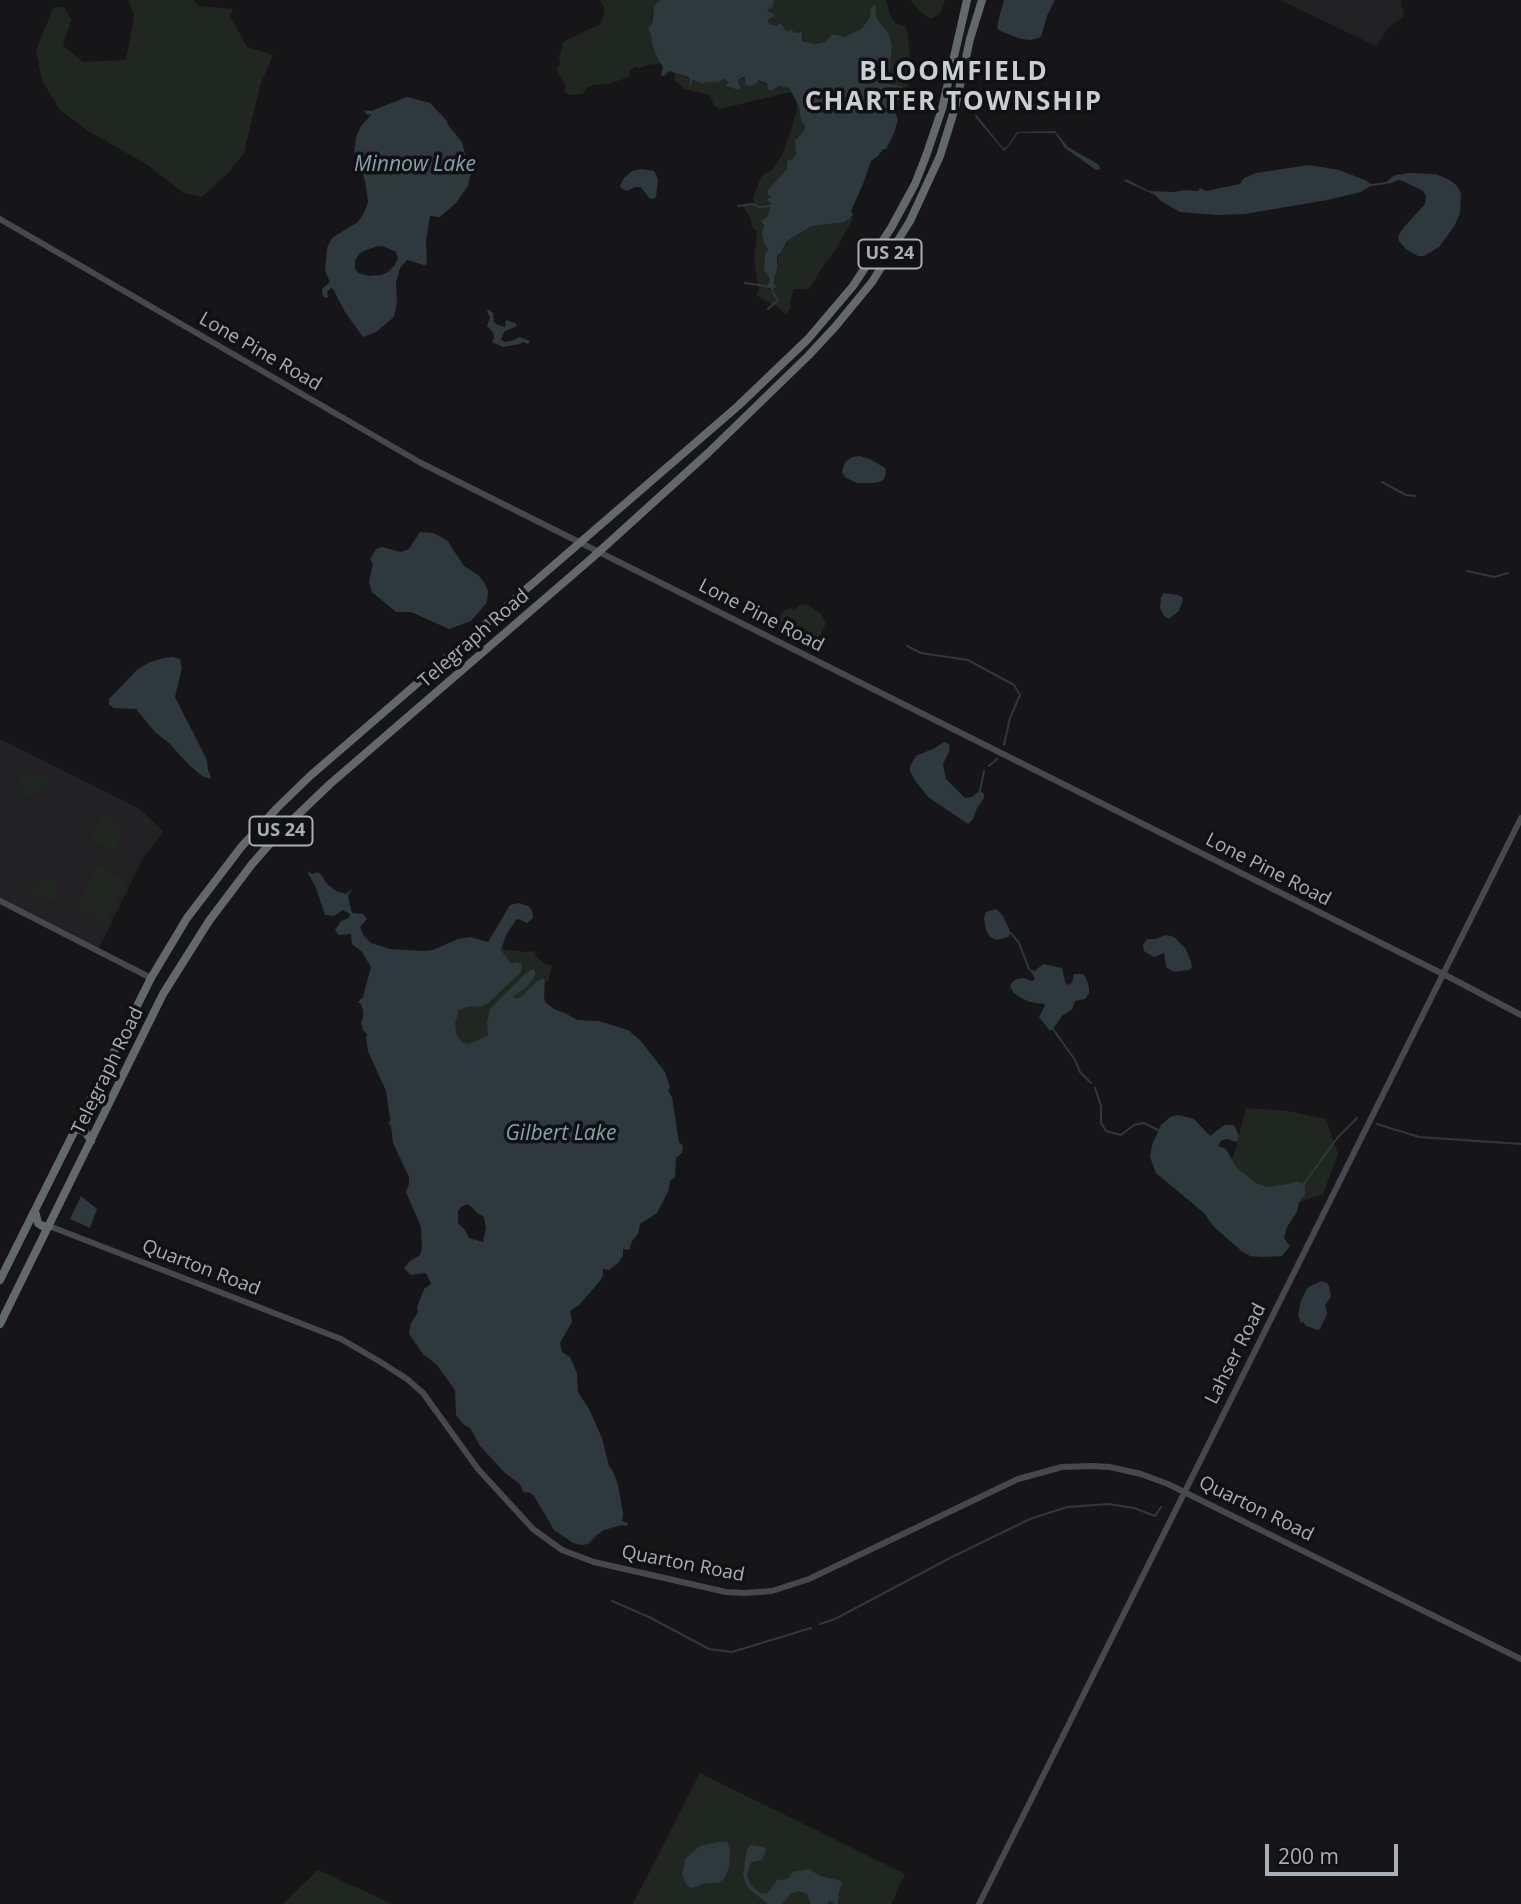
<!DOCTYPE html>
<html>
<head>
<meta charset="utf-8">
<style>
	body { margin:0 }
	#map { position:relative; width:1521px; height:1904px; overflow:hidden; background:#161618; font-family:"Open Sans",sans-serif }
	canvas { display:block }
	.scale { position:absolute; left:1265px; top:1844px; width:133px; height:32px; box-sizing:border-box; border:4px solid #a8afb7; border-top:0; padding-left:9px; font-size:21px; line-height:24px; white-space:nowrap; color:#a8afb7; -webkit-text-stroke:5px #111113; paint-order:stroke }
</style>
</head>
<body>
<div id="map">
<canvas width="1521" height="1904"></canvas>
<div class="scale">200 m</div>
</div>
<script>
const c = document.querySelector('canvas').getContext('2d');
c.lineJoin = 'round';
function fill(path, color) { c.fillStyle = color; c.fill(path, 'evenodd'); }
const poly = rows => new Path2D(rows.map(r => 'M' + r).join(''));
function stroke(path, color, width, dash) { c.strokeStyle = color; c.lineWidth = width; c.lineCap = dash ? 'butt' : 'round'; c.setLineDash(dash || []); c.stroke(path); }
function label(font, color, halo, rows, align = 'center') {
  c.font = font + ' "Open Sans",sans-serif'; c.lineWidth = 7; c.setLineDash([]); c.textBaseline = 'middle'; c.strokeStyle = halo; c.fillStyle = color; for (const [text, x, y, turn = 0] of rows) {
    c.save(); c.translate(x, y); c.rotate((+turn || 0) * Math.PI / 180); c.textAlign = isNaN(turn) ? turn : align; if (halo) c.strokeText(text, 0, 0); c.fillText(text, 0, 0); c.restore();
  }
}
const built = poly([
	[1280,0,1401,0,1404,17,1388,28,1376,46],
	[0,739,140,809,164,832,143,858,98,950,0,900]
]);
const green = poly([
	[128,0,194,0,199,6,233,9,230,16,247,47,273,55,260,85,244,153,229,172,202,197,184,193,146,164,88,131,60,110,42,80,36,51,53,8,64,7,71,20,63,46,83,62,126,60,134,15],
	[600,0,661,0,652,12,651,37,656,55,661,63,654,65,651,64,639,68,635,66,629,72,629,76,626,78,608,84,594,85,587,88,582,94,569,95,564,91,566,87,556,68,561,63,559,58,563,42,600,24,604,14,604,7],
	[774,0,886,0,889,11,893,20,896,24,905,26,908,33,910,59,907,82,911,92,901,86,889,84,887,74,890,69,892,43,889,34,877,19,875,11,861,29,850,35,844,37,834,34,829,37,826,43,808,44,802,40,803,34,787,32,782,28,781,24,777,26,771,26,767,22,773,16,772,13,767,10,768,8,773,7],
	[910,0,945,0,945,1,940,14,931,19,922,13],
	[675,73,690,79,690,87,693,80,703,84,707,82,719,82,725,79,728,82,739,86,738,81,744,77,746,80,746,85,755,85,759,80,773,90,783,86,789,88,791,92,720,109,714,106,710,95,684,89,674,80],
	[796,102,799,106,801,121,805,126,803,132,796,138,795,144,797,151,795,158,792,161,786,162,787,169,769,189,771,206,763,228,764,244,768,249,765,256,764,269,770,278,769,283,766,286,773,292,773,286,776,288,774,280,778,260,777,258,778,254,782,253,784,246,787,244,787,241,812,226,844,222,850,216,853,219,834,252,822,267,817,277,809,289,794,289,790,301,791,308,786,314,777,307,756,295,759,291,754,260,757,232,752,227,750,217,743,206,752,205,754,202,753,198,761,177,768,172,772,170,782,156,797,110],
	[807,604,821,614,826,623,819,638,808,643,797,639,778,630,776,620,785,610,792,608,794,610,800,605],
	[35,772,37,776,43,773,48,783,48,786,43,787,39,779,43,790,26,798,18,779],
	[102,815,116,822,122,830,121,836,114,850,90,839],
	[97,865,126,880,104,921,76,906],
	[50,879,57,888,59,895,55,899,50,901,24,890],
	[501,949,527,952,534,951,537,957,543,963,552,966,548,982,545,981,472,1063,442,1022],
	[1246,1108,1288,1111,1326,1119,1338,1154,1323,1194,1285,1207,1225,1174,1234,1155],
	[700,1773,905,1874,891,1904,633,1904],
	[318,1870,392,1904,283,1904]
]);
const water = poly([
	[661,0,774,0,773,7,767,10,772,13,774,16,768,20,769,24,777,26,780,23,787,32,791,30,796,33,802,32,802,40,804,42,815,44,826,42,829,37,834,34,844,37,861,29,869,19,871,15,870,10,874,5,876,6,875,11,877,19,889,34,892,45,890,69,887,74,890,79,889,84,901,86,912,94,905,93,898,100,896,114,898,120,894,133,886,149,883,149,878,156,871,161,863,184,851,211,853,215,844,222,812,226,787,241,781,253,777,255,777,268,774,280,774,284,777,287,776,288,773,287,773,293,770,288,767,288,766,287,769,283,770,279,764,269,765,255,768,249,764,244,762,233,764,225,761,221,767,217,771,206,770,202,767,200,771,196,768,195,768,190,787,169,787,161,792,160,796,154,795,140,803,132,805,126,801,121,799,106,789,88,780,86,771,91,768,89,767,84,759,80,755,85,748,86,745,84,745,77,742,77,738,81,739,85,741,87,739,90,726,86,728,82,725,79,718,82,707,82,703,84,693,80,689,89,690,79,688,77,669,71,664,76,661,75,663,67,656,55,652,44,651,34,648,29,652,24,654,6],
	[1004,0,1055,0,1047,16,1041,37,1031,40,1021,39,1000,31,997,28,998,22],
	[407,97,430,103,447,121,448,125,462,142,466,158,470,160,473,173,470,177,468,186,456,203,440,217,430,216,426,241,427,264,424,265,407,260,400,268,396,283,397,302,394,317,376,332,363,337,345,312,333,289,331,288,327,292,328,297,325,298,322,294,322,289,330,282,325,271,327,248,332,238,358,222,364,213,368,202,365,181,358,158,354,153,356,137,361,126,372,114,367,115,364,110,371,111],
	[378,246,385,247,396,252,398,258,395,265,388,272,381,275,368,276,358,273,355,269,355,261,359,254,364,251],
	[975,113,1003,148,1007,147,1017,132,1055,131,1068,147,1098,164,1101,169,1096,170,1065,148,1055,133,1018,133,1009,146,1004,151,976,118],
	[1309,165,1339,170,1365,180,1372,185,1361,192,1327,200,1245,214,1218,215,1180,212,1161,201,1155,195,1124,181,1126,179,1149,191,1175,192,1185,190,1198,191,1200,188,1206,191,1240,184,1244,178,1256,173],
	[642,169,654,171,658,179,656,197,653,199,649,198,641,187,635,187,627,191,622,189,620,186,624,178,632,171],
	[1409,173,1435,174,1448,179,1456,185,1461,193,1460,213,1455,225,1439,247,1424,256,1418,256,1407,250,1399,241,1398,236,1404,227,1425,204,1426,196,1423,191,1403,181,1398,180,1389,184,1386,182,1395,175],
	[488,309,493,313,494,322,498,325,505,327,506,320,515,323,517,326,504,332,501,340,505,342,511,341,520,337,530,341,528,344,523,342,520,344,503,347,492,342,494,338,493,332,487,326,490,317,487,312],
	[859,456,870,459,885,468,886,472,884,479,879,482,873,483,857,483,846,478,842,472,845,462,852,457],
	[420,532,433,533,447,540,464,566,478,575,484,582,488,591,487,602,471,621,449,629,411,612,396,612,372,592,369,582,373,564,370,559,376,549,382,547,401,552,409,549],
	[1164,593,1178,595,1182,597,1183,600,1179,611,1169,619,1164,616,1160,608,1161,597],
	[173,657,180,659,182,668,175,697,207,760,208,770,211,777,210,779,202,776,189,765,169,743,155,732,136,709,114,708,109,705,109,699,137,670,150,662,164,658],
	[944,742,949,744,950,750,943,764,946,779,965,798,972,797,980,790,984,794,984,798,977,808,973,819,968,824,928,797,914,779,910,771,910,766,916,756,935,748],
	[307,871,312,874,318,872,323,877,326,883,336,891,346,894,352,889,348,896,352,913,363,914,367,919,360,927,364,936,371,943,390,949,424,951,433,950,458,939,470,937,488,942,510,905,519,903,528,906,532,910,533,918,527,923,519,919,516,920,506,935,501,950,511,964,516,962,522,964,521,972,488,1003,482,1006,467,1007,459,1010,455,1024,456,1033,460,1040,465,1044,469,1044,488,1035,487,1022,490,1009,526,973,533,969,535,971,535,976,526,988,515,995,514,998,520,998,537,981,543,978,545,981,544,999,546,1003,556,1010,565,1013,577,1020,599,1021,628,1030,640,1040,665,1072,670,1087,668,1091,672,1097,679,1142,683,1146,682,1153,676,1158,675,1177,670,1181,668,1192,657,1213,640,1224,638,1234,632,1241,629,1250,623,1249,623,1256,618,1263,609,1270,603,1269,603,1275,600,1281,579,1305,570,1311,572,1322,560,1343,562,1352,570,1357,577,1373,578,1392,589,1409,602,1438,609,1466,613,1471,618,1485,623,1513,622,1521,628,1523,627,1526,622,1525,604,1530,597,1535,588,1544,582,1545,573,1543,554,1530,534,1496,530,1493,523,1492,520,1484,505,1473,480,1446,470,1428,464,1425,456,1415,455,1390,437,1365,423,1354,409,1334,411,1323,418,1312,417,1307,424,1289,431,1284,426,1273,411,1275,404,1268,410,1261,420,1255,422,1248,421,1227,406,1192,409,1184,409,1177,393,1143,391,1126,388,1123,390,1122,390,1118,386,1091,368,1051,366,1038,367,1034,363,1030,361,1023,363,1018,363,1011,361,1004,358,1002,363,997,371,967,362,952,352,944,351,934,339,935,335,930,341,921,349,918,350,914,343,910,334,916,325,915,316,888],
	[467,1204,472,1207,477,1213,484,1217,486,1228,483,1242,469,1238,465,1230,458,1223,458,1211,461,1207],
	[996,909,1003,916,1011,933,1008,937,997,940,990,937,986,930,984,918,986,912],
	[1166,935,1174,937,1186,949,1191,962,1192,967,1189,970,1174,972,1166,967,1164,953,1154,957,1144,951,1143,945,1147,939,1155,939],
	[1043,964,1062,968,1066,985,1072,983,1074,974,1083,974,1086,978,1089,987,1089,993,1085,999,1075,1001,1072,1009,1062,1016,1053,1029,1050,1031,1039,1017,1045,1006,1044,1004,1030,1002,1021,998,1014,993,1010,987,1012,982,1017,979,1024,978,1031,981,1033,981,1035,978,1029,969,1035,971],
	[1178,1115,1194,1119,1210,1136,1224,1125,1234,1125,1239,1136,1237,1142,1226,1139,1221,1141,1218,1146,1226,1149,1236,1167,1256,1183,1267,1187,1288,1184,1297,1181,1305,1186,1305,1194,1299,1202,1297,1212,1287,1227,1284,1238,1290,1246,1282,1256,1262,1257,1250,1256,1243,1252,1214,1227,1204,1213,1156,1173,1150,1157,1152,1145,1161,1125,1170,1117],
	[81,1196,97,1209,90,1228,70,1219],
	[1321,1281,1327,1283,1329,1286,1331,1297,1325,1305,1327,1314,1320,1329,1318,1330,1306,1326,1303,1322,1301,1323,1298,1315,1301,1301,1307,1288],
	[718,1842,727,1842,730,1849,729,1868,724,1879,718,1883,705,1883,693,1888,687,1886,682,1875,685,1859,700,1846],
	[751,1845,764,1847,766,1850,762,1860,751,1862,747,1875,750,1884,760,1893,767,1894,777,1880,788,1879,793,1872,809,1869,820,1876,841,1881,842,1883,839,1891,838,1904,834,1904,830,1900,827,1904,811,1904,807,1894,799,1891,790,1894,782,1904,768,1904,748,1888,745,1882,743,1875,747,1849]
]);
const stream = poly([
	[1372,185,1386,183],
	[738,206,752,204,759,207,771,206],
	[745,283,766,286],
	[768,309,778,300,773,293],
	[1382,482,1406,495,1415,496],
	[1467,571,1494,577,1508,573],
	[907,646,921,653,968,660,1014,685,1020,695,1010,718,1004,745],
	[989,766,997,759],
	[980,790,984,771],
	[1011,933,1019,943,1029,969],
	[1053,1029,1075,1060,1080,1072,1091,1083],
	[1095,1088,1101,1106,1101,1123,1106,1131,1121,1135,1134,1125,1144,1123,1158,1130],
	[1377,1124,1419,1137,1521,1144],
	[1303,1185,1338,1137,1357,1118],
	[612,1601,649,1617,709,1649,732,1652,811,1628],
	[820,1624,835,1619,950,1558,1030,1519,1067,1507,1109,1504,1134,1508,1155,1516,1161,1507]
]);
const secondary = poly([
	[0,219,421,463,1451,978,1521,1015],
	[0,901,151,978],
	[49,1226,341,1339,379,1361,407,1379,423,1393,478,1469,533,1529,562,1550,594,1562,726,1592,744,1593,772,1591,809,1579,1018,1479,1062,1467,1092,1466,1110,1467,1141,1474,1168,1484,1521,1659],
	[979,1904,1521,818]
]);
const highway = poly([
	[76,1129,85,1131,91,1141],
	[35,1211,38,1223,42,1226,49,1226],
	[0,1280,151,978,187,918,242,846,278,807,310,776,738,406,808,339,853,286,891,228,915,184,926,156,942,109,967,0],
	[0,1324,163,994,209,921,252,864,283,829,330,784,592,558,708,453,808,356,835,327,872,282,910,221,940,156,955,108,970,39,982,0]
]);
const shields = [
	[890,254,63],
	[281,831,63]
];
const shieldNames = [
	["US 24",890,254],
	["US 24",281,831]
];
const streetNames = [
	["Lone Pine Road",260,352,30],
	["Lone Pine Road",761,616,27],
	["Telegraph Road",474,639,-41],
	["Lone Pine Road",1268,870,27],
	["Telegraph Road",108,1071,-64],
	["Quarton Road",201,1268,21],
	["Lahser Road",1236,1354,-63],
	["Quarton Road",1256,1509,26],
	["Quarton Road",683,1564,11]
];
const waterNames = [
	["Minnow Lake",415,165],
	["Gilbert Lake",561,1134]
];
const districtNames = [
	["BLOOMFIELD",954,73],
	["CHARTER TOWNSHIP",954,103]
];
fill(built, '#222224');
fill(green, '#202720');
fill(water, '#2e393d');
stroke(stream, '#2e393d', 2);
stroke(secondary, '#45484c', 6);
stroke(highway, '#63686d', 8);
for (const [x, y, w] of shields) { const box = new Path2D(); box.roundRect(x - w / 2, y - 14.5, w, 29, 5); c.fillStyle = '#111113'; c.fill(box); stroke(box, '#a8afb7', 2); }
label('bold 18px', '#a8afb7', null, shieldNames);
label('19px', '#a8afb7', '#111113', streetNames);
label('italic 21px', '#81a2b0', '#111113', waterNames);
c.letterSpacing = '2px';
label('bold 26px', '#c9ced3', '#111113', districtNames);
c.letterSpacing = '0px';
</script>
</body>
</html>
